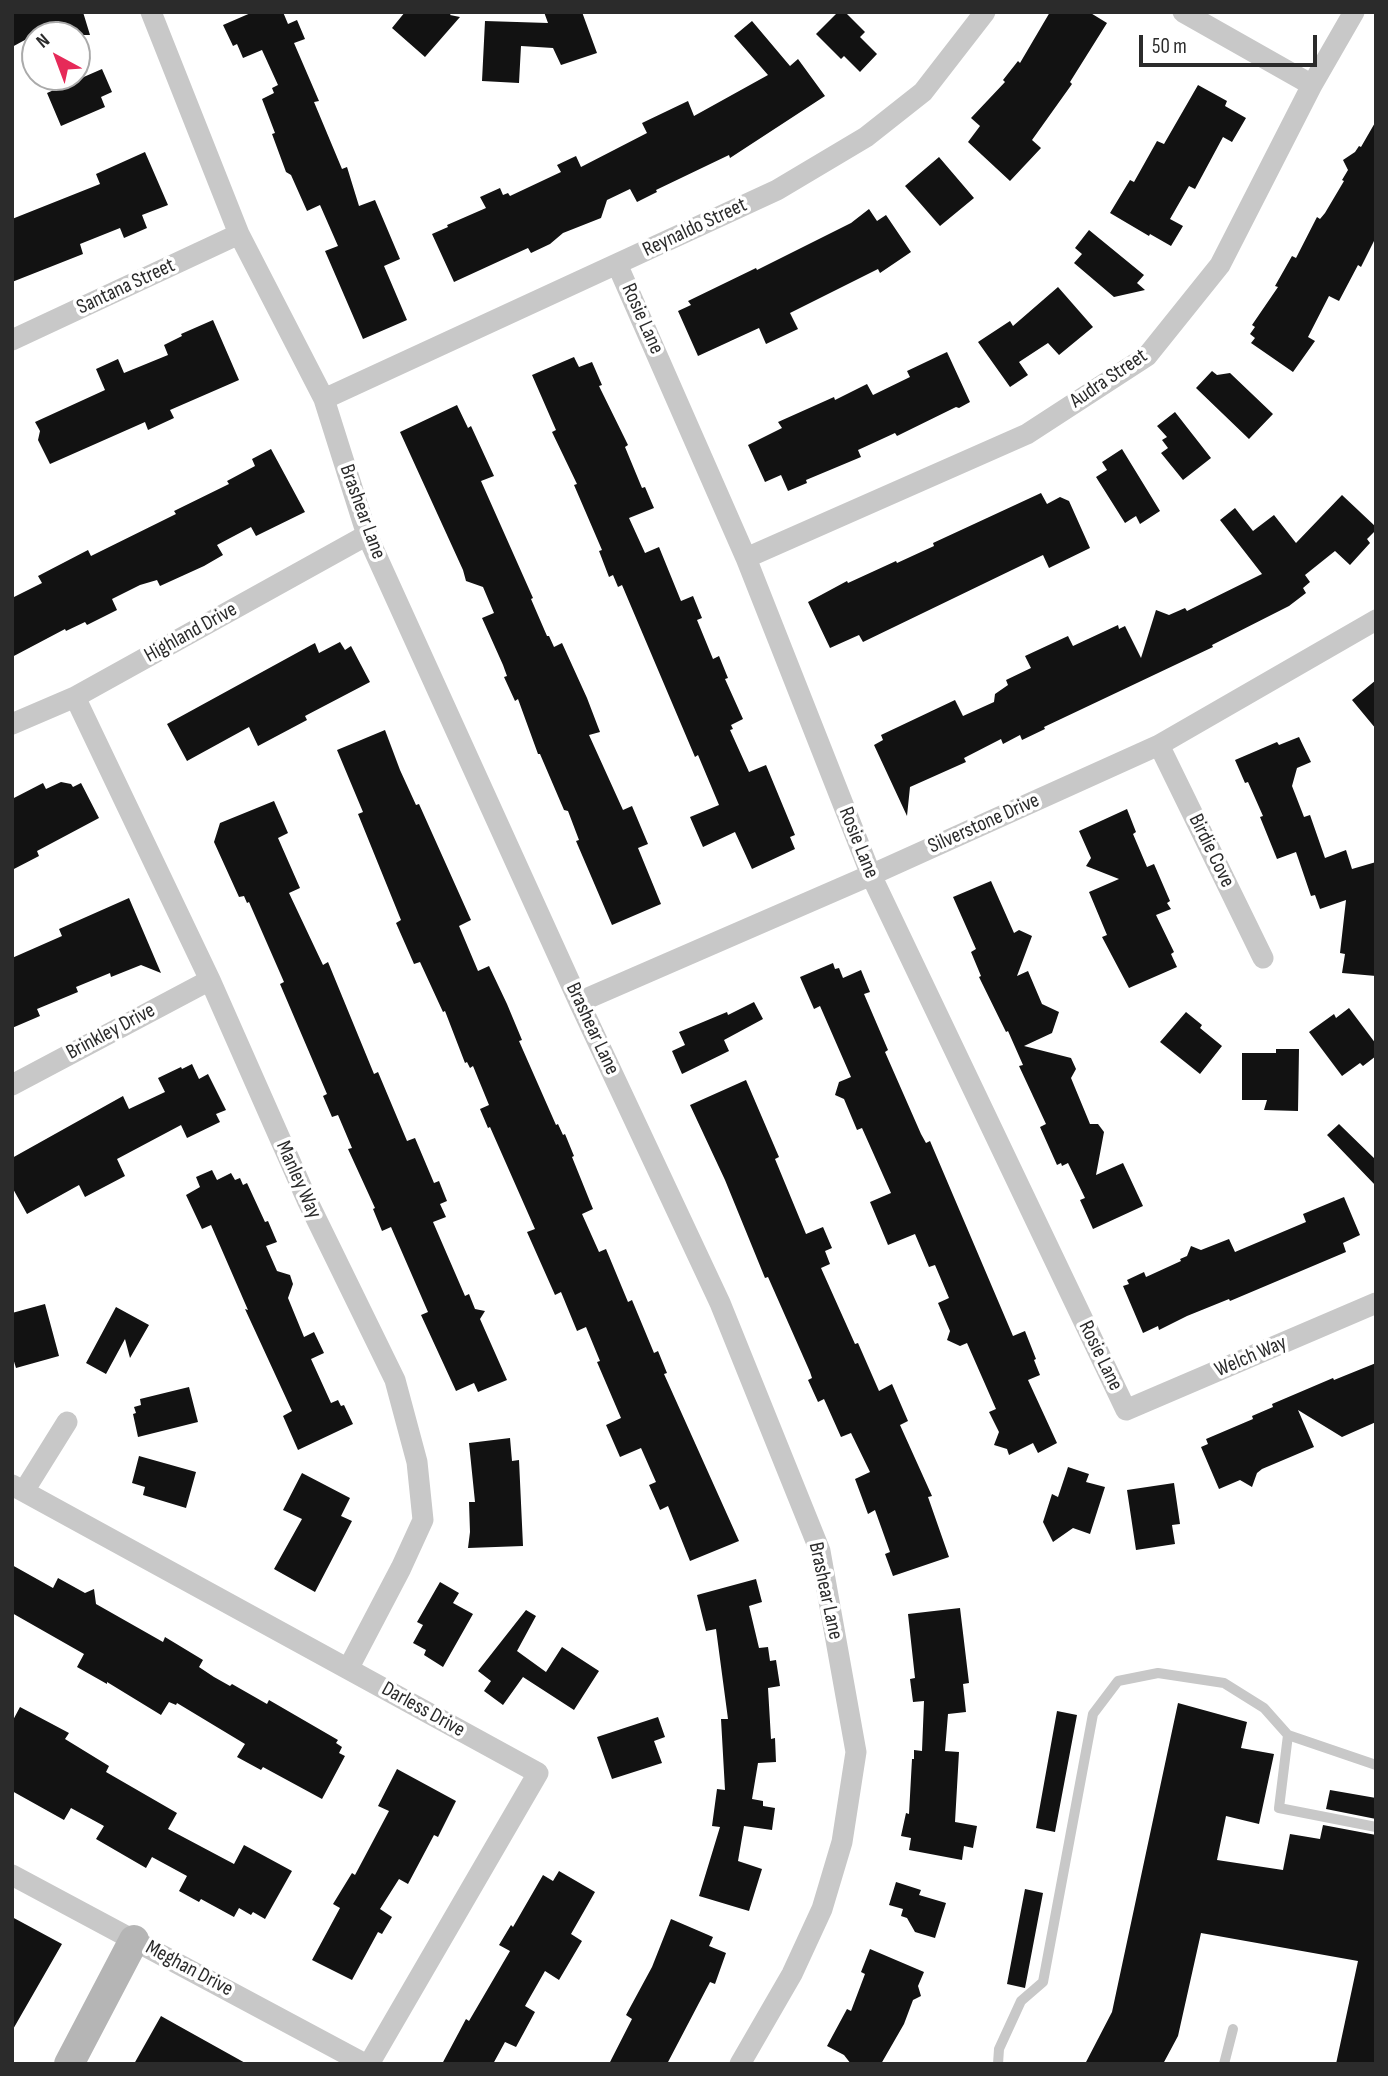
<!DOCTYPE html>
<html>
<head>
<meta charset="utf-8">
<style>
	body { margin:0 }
	#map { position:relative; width:1388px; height:2076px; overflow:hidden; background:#fff; font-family:"Sofia Sans Condensed",sans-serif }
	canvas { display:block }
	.frame { position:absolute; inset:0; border:14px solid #2b2b2b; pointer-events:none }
	.north { position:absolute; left:21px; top:21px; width:70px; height:70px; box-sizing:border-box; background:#fff; border:2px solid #aaa; border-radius:50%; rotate:319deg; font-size:19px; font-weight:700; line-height:28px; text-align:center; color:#2b2b2b }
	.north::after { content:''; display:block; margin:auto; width:24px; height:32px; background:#e62a59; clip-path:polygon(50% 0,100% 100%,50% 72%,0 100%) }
	.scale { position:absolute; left:1139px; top:35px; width:178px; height:32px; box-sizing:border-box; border:4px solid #2b2b2b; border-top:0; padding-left:9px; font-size:21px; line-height:24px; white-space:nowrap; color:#2b2b2b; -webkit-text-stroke:5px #fff; paint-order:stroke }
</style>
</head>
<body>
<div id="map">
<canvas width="1388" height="2076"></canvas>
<div class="frame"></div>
<div class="north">N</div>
<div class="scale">50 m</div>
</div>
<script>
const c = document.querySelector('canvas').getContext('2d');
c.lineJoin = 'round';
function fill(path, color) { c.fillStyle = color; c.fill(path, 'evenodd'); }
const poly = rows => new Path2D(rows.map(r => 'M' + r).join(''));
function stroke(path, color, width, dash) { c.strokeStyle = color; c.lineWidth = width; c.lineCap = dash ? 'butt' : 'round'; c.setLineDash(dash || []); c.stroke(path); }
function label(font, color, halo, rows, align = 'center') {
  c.font = font + ' "Sofia Sans Condensed",sans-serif'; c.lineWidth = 7; c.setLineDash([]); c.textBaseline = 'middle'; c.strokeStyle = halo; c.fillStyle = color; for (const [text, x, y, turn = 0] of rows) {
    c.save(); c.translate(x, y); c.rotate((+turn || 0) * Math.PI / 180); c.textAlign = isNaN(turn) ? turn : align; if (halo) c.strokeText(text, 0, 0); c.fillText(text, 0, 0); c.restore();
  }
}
const building = poly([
	[12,12,83,12,90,35,34,35,12,47],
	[253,12,283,12,288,24,297,20,305,39,294,43,319,101,314,102,342,169,347,167,359,206,375,200,400,259,384,266,407,320,363,339,325,251,338,246,320,205,307,211,291,175,286,172,272,134,275,133,262,99,274,93,272,88,278,85,262,50,243,58,237,44,233,46,223,25],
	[405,12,452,12,450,15,460,17,425,57,392,28],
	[544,12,582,12,597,53,561,65,553,48,521,46,519,83,482,81,485,21,548,23],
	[838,12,845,12,865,32,860,37,877,54,860,72,844,56,841,59,816,34],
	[1050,12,1089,12,1107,23,1070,82,1072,84,1032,140,1041,148,1010,181,968,142,980,126,971,118,1005,82,1003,80,1018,61,1020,63],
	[752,21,790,66,798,59,825,96,730,158,729,155,656,190,657,192,637,202,630,189,607,200,601,218,563,233,550,244,531,253,528,248,454,282,432,234,448,227,447,225,486,208,480,197,500,188,503,195,508,193,510,196,561,172,557,165,576,156,581,167,647,133,642,123,688,101,694,116,768,75,734,36],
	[102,69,112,92,101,97,105,107,61,126,47,93],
	[1198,85,1227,101,1225,106,1246,118,1232,142,1223,137,1195,189,1189,186,1170,219,1183,226,1171,246,1150,234,1149,236,1110,213,1130,180,1134,182,1157,141,1164,144],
	[1376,121,1376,237,1361,267,1358,265,1339,301,1329,296,1308,337,1315,341,1293,372,1251,343,1255,338,1250,334,1255,327,1252,325,1278,287,1275,286,1292,256,1296,258,1317,217,1320,219,1325,213,1344,181,1342,180,1348,170,1343,160,1355,152,1359,146,1361,147],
	[145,152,168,205,142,215,147,228,124,238,120,228,80,244,83,254,12,282,12,219,100,184,96,174],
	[939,157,974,198,940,226,905,186],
	[869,209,877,221,886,215,911,252,880,273,878,269,790,313,798,329,766,344,759,328,698,356,678,311,691,305,688,301,756,268,757,270,851,223],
	[1089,230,1144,275,1137,283,1145,290,1114,297,1074,263,1082,254,1075,248],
	[1058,287,1093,327,1059,355,1048,343,1019,362,1028,375,1010,387,978,342,1010,321,1013,326],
	[213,320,239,380,170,410,174,418,148,430,145,422,50,464,38,440,40,431,35,422,105,390,96,369,118,359,124,373,168,355,164,345,182,336,181,334],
	[947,352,970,402,959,408,956,407,897,436,895,433,858,450,861,457,806,480,807,483,788,491,781,475,765,482,748,445,782,428,778,422,834,397,835,400,867,384,873,395,910,377,907,371],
	[574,357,579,367,592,362,602,385,599,386,628,445,625,447,642,488,645,487,654,508,629,518,645,553,659,547,681,601,693,596,702,618,697,620,713,659,719,656,728,678,725,679,743,719,731,725,733,729,730,730,749,772,766,765,795,835,790,837,795,849,752,869,735,832,703,847,690,817,719,805,698,755,695,757,622,585,618,587,613,575,609,577,599,551,602,550,574,485,577,484,552,432,556,430,532,375],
	[1212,371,1217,375,1230,373,1273,414,1249,439,1196,388],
	[457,405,468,428,471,426,494,476,481,481,533,598,531,599,547,636,549,636,554,647,562,643,587,698,600,732,589,735,623,810,632,806,648,844,638,848,661,904,612,925,576,841,579,840,568,811,564,810,540,754,538,754,518,699,515,701,504,677,507,676,503,665,482,618,494,613,483,587,466,581,463,570,400,432],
	[1175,412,1211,458,1183,480,1161,453,1168,448,1162,440,1167,437,1157,426],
	[271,449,305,512,256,536,251,527,217,545,223,555,204,566,160,586,157,580,140,585,112,599,117,610,87,625,85,622,66,631,65,629,12,657,12,598,42,583,38,576,88,550,91,556,176,514,174,511,229,484,227,481,255,466,252,459],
	[1122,449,1160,511,1140,524,1136,516,1125,523,1096,477,1107,470,1102,462],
	[1041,493,1047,504,1060,497,1069,501,1090,548,1049,568,1043,555,863,642,859,635,830,648,808,602,847,581,848,583,896,561,897,563,934,546,933,543],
	[1342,495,1376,527,1376,530,1367,539,1370,543,1350,565,1335,551,1305,575,1310,582,1303,588,1306,593,1289,606,1212,645,1213,647,1044,727,1045,729,1022,740,1020,735,1003,744,1001,739,964,758,966,762,910,787,907,816,874,745,883,740,881,735,955,700,963,716,994,702,995,694,1008,685,1006,680,1031,668,1025,656,1068,636,1073,646,1118,625,1119,629,1125,626,1141,658,1156,610,1169,615,1185,608,1187,611,1262,574,1220,520,1235,508,1253,531,1274,515,1296,543],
	[340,642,345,650,351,646,370,682,305,716,307,720,258,746,249,727,187,761,167,724,315,643,319,653],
	[1376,680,1376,729,1352,700],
	[385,730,400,770,416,805,419,804,471,920,459,926,478,971,489,966,507,1004,522,1040,519,1041,556,1125,558,1124,563,1135,565,1134,574,1156,572,1157,593,1209,582,1214,599,1252,606,1249,628,1302,632,1300,654,1353,658,1351,667,1373,664,1374,739,1541,690,1561,668,1506,660,1510,649,1485,656,1482,641,1448,620,1457,606,1425,621,1418,597,1362,600,1361,586,1327,577,1331,561,1292,555,1295,527,1232,535,1229,490,1127,488,1128,480,1109,489,1105,473,1066,470,1068,467,1062,465,1063,445,1011,443,1012,420,962,414,964,396,923,401,920,358,814,363,812,337,750],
	[1299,737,1311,762,1297,768,1292,786,1304,817,1310,815,1325,858,1346,850,1352,869,1376,862,1376,976,1342,973,1345,954,1340,953,1346,900,1320,909,1315,895,1311,896,1296,852,1277,859,1260,817,1263,816,1248,782,1245,783,1235,760,1277,742,1279,745],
	[61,782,71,784,73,787,81,783,99,818,37,851,39,856,12,870,12,799,43,783,46,789],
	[274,801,288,833,278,838,300,888,289,893,323,965,328,962,374,1074,378,1072,407,1141,415,1138,434,1183,439,1181,447,1201,440,1204,446,1217,433,1222,465,1296,469,1294,475,1309,485,1311,480,1319,507,1380,478,1392,474,1383,456,1391,421,1315,428,1312,391,1227,382,1231,373,1209,375,1208,348,1149,352,1148,338,1115,332,1117,323,1096,327,1094,280,984,284,982,249,902,247,903,244,896,239,897,214,842,220,823],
	[1127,809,1136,832,1133,834,1147,867,1154,864,1170,901,1167,903,1171,909,1156,915,1174,952,1171,954,1177,967,1129,988,1102,937,1107,935,1089,892,1119,879,1086,866,1091,858,1079,831],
	[991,881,1014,933,1019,930,1032,936,1017,976,1028,971,1042,1004,1059,1012,1052,1033,1024,1046,1071,1058,1076,1069,1071,1078,1090,1124,1098,1124,1104,1132,1096,1175,1123,1163,1143,1206,1093,1229,1080,1200,1085,1198,1068,1163,1062,1166,1061,1163,1057,1165,1040,1127,1046,1124,1019,1066,1023,1065,1008,1031,1006,1032,979,977,981,976,971,952,976,949,953,897],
	[129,898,161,973,141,965,111,977,110,973,76,987,78,992,37,1009,40,1016,12,1028,12,958,62,936,59,929],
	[833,963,835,969,839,968,843,978,861,970,870,992,864,994,888,1050,885,1052,921,1134,926,1143,930,1141,1013,1336,1025,1331,1036,1359,1034,1360,1040,1375,1028,1380,1057,1443,1038,1453,1033,1443,1009,1455,1007,1449,994,1445,999,1432,989,1412,996,1409,967,1343,960,1346,947,1340,950,1331,938,1303,949,1298,935,1265,929,1267,915,1234,888,1245,870,1202,891,1193,862,1128,857,1130,844,1099,835,1095,839,1082,851,1077,820,1006,814,1009,800,977],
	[754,1002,763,1019,724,1040,729,1051,682,1074,672,1051,685,1045,679,1032,727,1012,728,1015],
	[1349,1008,1376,1044,1376,1056,1363,1066,1360,1063,1342,1076,1309,1032,1334,1014,1336,1018],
	[1186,1012,1202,1025,1200,1028,1222,1046,1200,1074,1160,1042],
	[1276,1049,1299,1049,1298,1111,1264,1110,1267,1100,1242,1100,1242,1053,1276,1053],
	[192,1064,199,1079,208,1074,226,1110,216,1114,220,1122,187,1138,181,1125,117,1159,125,1176,85,1197,79,1185,27,1214,12,1187,12,1158,123,1096,129,1109,165,1092,158,1078,181,1067,182,1069],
	[746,1080,779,1157,775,1159,806,1234,823,1227,832,1248,825,1251,830,1264,821,1268,855,1344,858,1343,879,1391,892,1384,908,1421,900,1425,932,1496,928,1497,949,1557,893,1576,885,1554,890,1552,875,1510,868,1514,855,1479,870,1472,851,1433,841,1437,824,1399,818,1402,808,1380,812,1378,810,1372,768,1277,765,1278,725,1180,690,1105],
	[1339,1124,1376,1160,1376,1186,1327,1135],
	[212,1170,217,1180,231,1173,235,1180,240,1178,243,1185,247,1183,265,1222,268,1221,277,1242,266,1246,277,1271,290,1275,293,1284,288,1298,304,1337,314,1332,324,1353,311,1359,331,1403,338,1400,341,1406,344,1405,353,1424,298,1450,283,1416,292,1411,245,1309,248,1310,211,1225,202,1229,186,1195,200,1187,196,1177],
	[1344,1197,1360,1235,1343,1243,1346,1252,1230,1301,1229,1299,1187,1316,1159,1330,1158,1326,1143,1333,1123,1286,1129,1284,1127,1280,1144,1272,1146,1277,1181,1261,1180,1259,1187,1256,1191,1246,1201,1250,1229,1239,1235,1252,1306,1222,1303,1214],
	[45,1304,59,1356,16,1368,12,1355,12,1313],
	[116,1307,149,1325,130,1358,125,1339,106,1374,86,1363],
	[1376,1363,1376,1422,1342,1437,1298,1410,1314,1447,1262,1469,1257,1473,1252,1487,1240,1480,1219,1489,1201,1447,1208,1444,1206,1439,1253,1419,1252,1416,1273,1407,1272,1404,1333,1378,1334,1380],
	[189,1387,198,1422,138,1437,133,1414,136,1413,134,1407,141,1405,140,1399],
	[510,1438,512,1461,519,1460,523,1546,468,1548,470,1532,469,1502,475,1502,469,1443],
	[139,1456,196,1472,186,1508,143,1495,145,1487,132,1483],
	[1068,1467,1089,1474,1086,1482,1105,1487,1090,1534,1073,1528,1053,1542,1043,1522,1052,1494,1058,1497],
	[302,1473,350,1498,341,1516,352,1521,315,1592,274,1569,302,1519,283,1510],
	[1174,1483,1180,1524,1172,1525,1175,1544,1136,1550,1127,1490],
	[12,1565,53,1588,58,1578,85,1593,94,1589,96,1604,163,1642,165,1637,203,1660,199,1667,214,1677,230,1686,232,1684,267,1704,269,1700,338,1740,336,1743,342,1747,339,1753,345,1756,322,1799,263,1767,261,1770,237,1757,245,1744,177,1703,176,1705,169,1702,161,1715,107,1682,107,1684,77,1667,84,1654,12,1613],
	[756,1579,762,1602,749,1606,759,1648,768,1647,770,1661,776,1660,780,1686,768,1688,771,1739,775,1738,776,1762,758,1763,752,1799,763,1801,763,1806,775,1808,772,1830,744,1826,738,1861,762,1869,749,1911,699,1896,720,1827,712,1826,717,1789,725,1790,721,1719,728,1719,716,1629,706,1631,697,1595],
	[440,1582,459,1593,453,1603,473,1614,443,1667,424,1655,426,1650,413,1643,423,1625,417,1622],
	[960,1608,969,1683,963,1684,966,1712,948,1714,945,1751,959,1752,955,1822,977,1826,973,1848,964,1846,962,1860,909,1850,911,1838,901,1836,906,1813,909,1814,912,1759,914,1759,914,1750,922,1751,924,1701,913,1702,910,1679,915,1678,908,1614],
	[526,1610,536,1616,517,1651,546,1672,562,1647,599,1671,574,1710,523,1677,503,1705,484,1691,491,1681,478,1671],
	[1178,1703,1247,1722,1241,1748,1274,1754,1259,1824,1226,1816,1217,1860,1283,1870,1290,1834,1320,1839,1323,1825,1376,1835,1376,2064,1336,2064,1358,1961,1201,1933,1178,2036,1163,2064,1085,2064,1112,2012],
	[20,1707,69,1733,65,1739,109,1766,106,1772,177,1813,168,1829,234,1864,244,1845,292,1871,265,1919,253,1912,251,1915,239,1908,234,1917,201,1899,199,1902,179,1891,187,1876,152,1857,146,1868,96,1839,104,1826,71,1808,64,1820,12,1791,12,1722],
	[1057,1711,1077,1715,1055,1832,1036,1828],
	[658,1717,665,1737,654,1741,662,1763,612,1779,597,1737],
	[397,1769,456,1801,438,1837,434,1835,408,1884,399,1879,380,1909,392,1917,382,1934,378,1932,352,1980,312,1960,340,1908,333,1904,352,1873,355,1875,389,1811,378,1806],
	[1330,1790,1376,1798,1376,1819,1326,1809],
	[559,1871,595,1892,571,1934,582,1941,559,1980,545,1971,525,2006,535,2012,516,2047,505,2042,493,2064,442,2064,466,2019,469,2021,510,1951,499,1945,511,1925,513,1927,543,1875,553,1881],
	[896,1882,921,1890,919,1895,946,1903,935,1938,915,1932,907,1918,901,1916,903,1909,889,1905],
	[1025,1889,1043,1893,1025,1988,1007,1984],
	[12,1917,62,1944,12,2031],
	[671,1919,713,1937,709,1946,726,1953,715,1984,710,1982,667,2064,609,2064,632,2019,626,2015,652,1967],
	[870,1949,924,1972,918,1986,921,1996,913,2000,904,2024,881,2064,851,2064,844,2055,827,2046,847,2009,851,2011,865,1974,861,1972],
	[161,2016,177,2025,247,2064,134,2064]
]);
const lane = poly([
	[1288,1735,1376,1765],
	[998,2064,999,2049,1021,2001,1043,1982,1093,1714,1118,1681,1158,1673,1224,1683,1264,1708,1288,1735,1279,1808,1376,1827],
	[1224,2064,1233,2029]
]);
const street = poly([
	[151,12,239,234,324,399,367,535,579,1002,720,1303,820,1551,856,1752,842,1842,822,1909,792,1974,740,2064],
	[1183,12,1312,85],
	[617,264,746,558,871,875,1126,1410,1376,1303],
	[12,340,239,234],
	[324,399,777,190,866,137,923,92,985,12],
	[746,558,1027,434,1147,356,1220,265,1312,85,1354,12],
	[75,697,210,980,308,1202,395,1380,417,1462,423,1520,401,1568,348,1669],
	[12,724,75,697,367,535],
	[1159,745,1263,958],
	[579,1002,871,875,1159,745,1376,620],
	[12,1085,210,980],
	[12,1485,538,1773,369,2064],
	[24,1491,67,1422],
	[12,1875,365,2064]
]);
const secondary = poly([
	[69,2064,134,1940]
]);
const streetNames = [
	["Reynaldo Street",695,228,-25],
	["Santana Street",126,287,-25],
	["Rosie Lane",642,319,66],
	["Audra Street",1109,379,-34],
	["Brashear Lane",362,512,70],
	["Highland Drive",191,633,-29],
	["Silverstone Drive",984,824,-24],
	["Rosie Lane",858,843,68],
	["Birdie Cove",1211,851,64],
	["Brashear Lane",592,1029,65],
	["Brinkley Drive",111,1032,-28],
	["Manley Way",298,1180,66],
	["Rosie Lane",1100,1356,64],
	["Welch Way",1251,1357,-23],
	["Brashear Lane",825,1591,78],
	["Darless Drive",423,1710,29],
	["Meghan Drive",189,1969,28]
];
fill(building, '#121212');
stroke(lane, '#c8c8c8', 10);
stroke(street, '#c8c8c8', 21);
stroke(secondary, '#b5b5b5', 30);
label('21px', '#2b2b2b', '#fff', streetNames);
</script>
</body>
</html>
